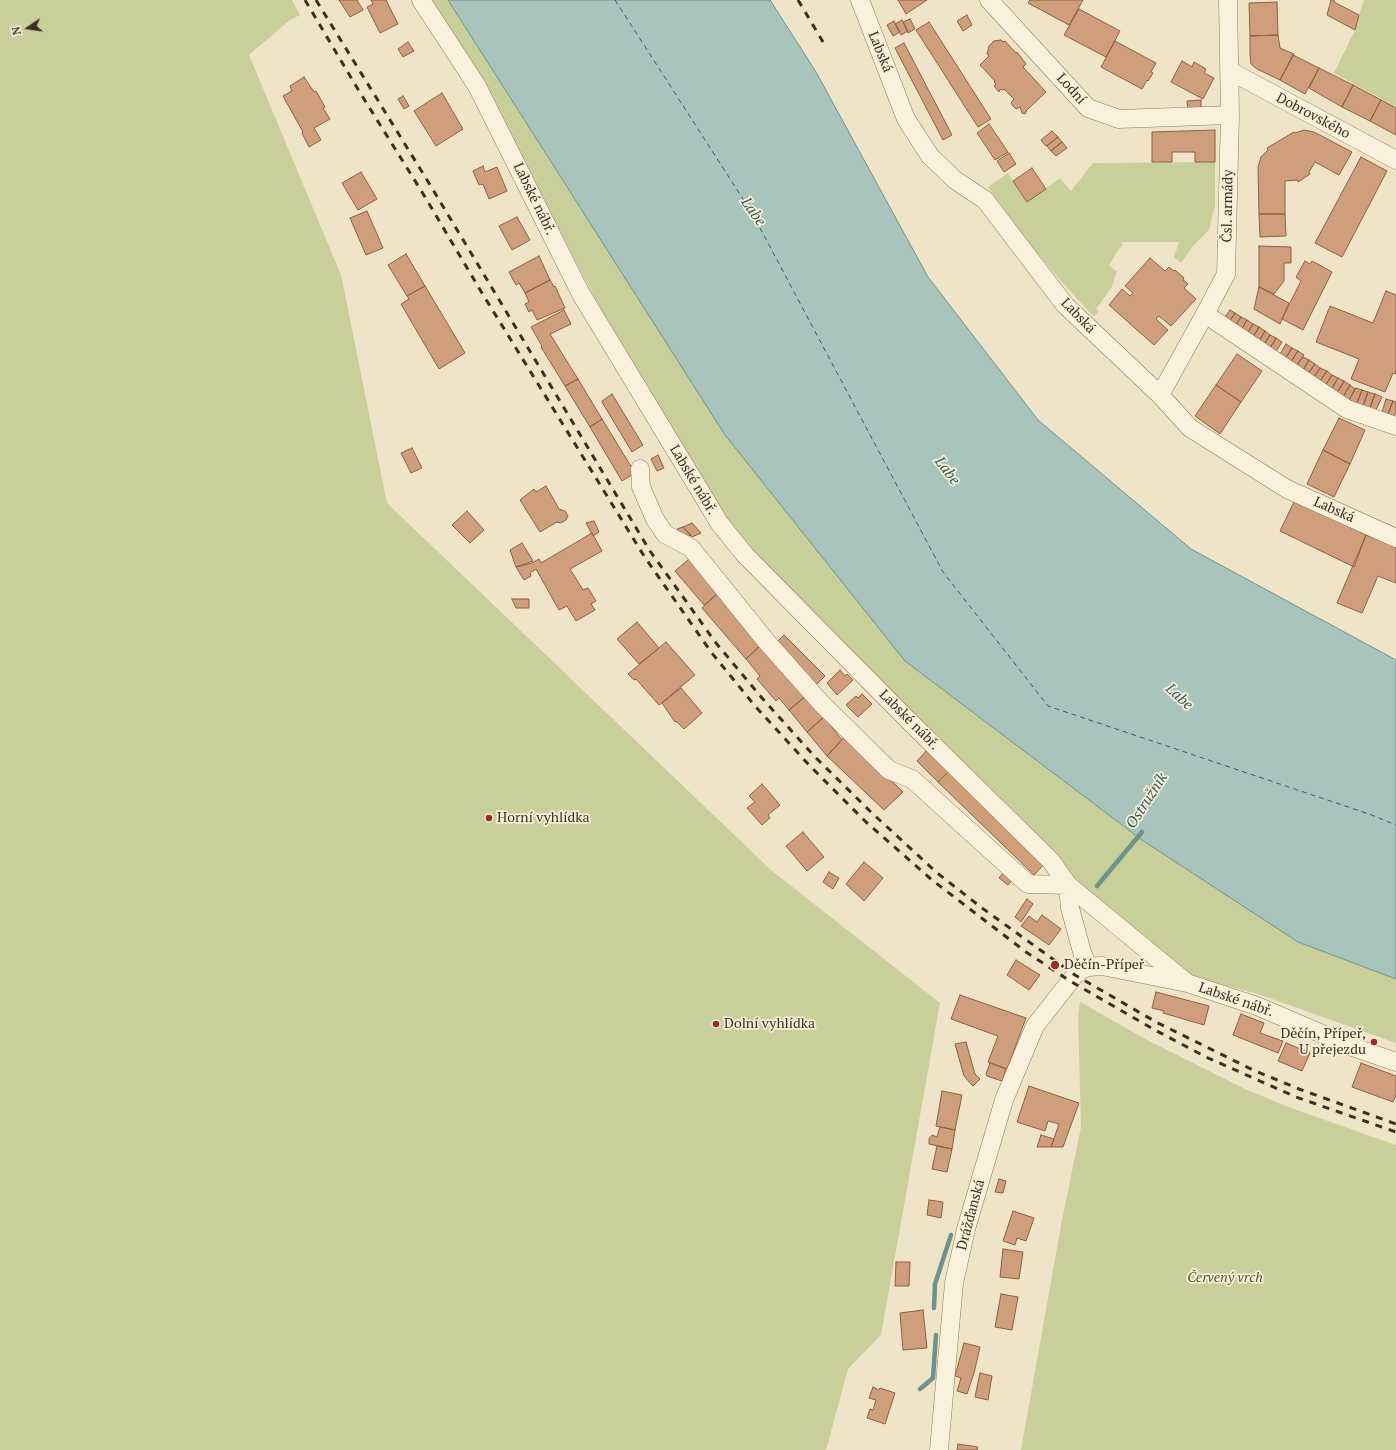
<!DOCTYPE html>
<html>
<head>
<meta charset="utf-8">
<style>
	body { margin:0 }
	#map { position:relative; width:1396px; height:1450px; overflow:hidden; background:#f0e4c8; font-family:"PT Serif",serif }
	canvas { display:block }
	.north { position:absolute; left:8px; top:8px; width:40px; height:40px; -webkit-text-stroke:3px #f7eed8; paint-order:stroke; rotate:257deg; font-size:11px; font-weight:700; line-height:16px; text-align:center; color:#3d2e20 }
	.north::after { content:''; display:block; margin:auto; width:14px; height:18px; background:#3d2e20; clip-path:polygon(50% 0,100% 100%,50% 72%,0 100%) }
</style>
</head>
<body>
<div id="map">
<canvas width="1396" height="1450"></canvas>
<div class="north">N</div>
</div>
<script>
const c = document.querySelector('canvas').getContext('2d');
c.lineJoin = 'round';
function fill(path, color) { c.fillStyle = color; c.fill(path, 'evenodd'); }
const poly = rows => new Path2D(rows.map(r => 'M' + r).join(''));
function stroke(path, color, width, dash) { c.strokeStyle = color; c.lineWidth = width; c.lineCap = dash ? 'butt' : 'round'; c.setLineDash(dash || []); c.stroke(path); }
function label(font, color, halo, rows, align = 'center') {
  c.font = font + ' "PT Serif",serif'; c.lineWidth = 3.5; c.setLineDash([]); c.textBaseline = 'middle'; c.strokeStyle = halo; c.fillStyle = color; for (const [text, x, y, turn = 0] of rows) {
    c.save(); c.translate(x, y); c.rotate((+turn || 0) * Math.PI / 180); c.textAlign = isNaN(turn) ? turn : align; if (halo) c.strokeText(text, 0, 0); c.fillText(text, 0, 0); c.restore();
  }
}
const green = poly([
	[0,0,292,0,300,15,290,20,249,55,341,275,387,503,771,870,940,1003,881,1335,848,1369,826,1450,0,1450],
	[428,0,448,0,571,194,905,661,1142,840,1298,942,1396,979,1396,1043,1258,994,1189,976,1074,879,894,698,753,550,721,511,607,322,505,124],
	[1364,0,1396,0,1396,107,1334,73,1355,30,1359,15],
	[1215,162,1215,206,1209,230,1193,246,1181,263,1174,257,1179,242,1121,242,1123,244,1115,255,1109,266,1117,271,1112,287,1096,309,1099,311,1094,317,1059,279,1025,238,988,187,1008,173,1027,202,1060,178,1071,191,1093,163],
	[1080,1002,1147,1040,1243,1088,1291,1108,1396,1145,1396,1450,1021,1450,1061,1225,1081,1127,1078,1016]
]);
const water = poly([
	[448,0,770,0,816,72,928,277,1038,420,1191,549,1396,660,1396,979,1298,942,1142,840,905,661,725,435,448,0]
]);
const stream = poly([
	[1097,886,1142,832],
	[934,1308,935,1284,951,1235],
	[920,1389,933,1378,936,1335]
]);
const ferry = poly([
	[615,0,752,213,943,572,1048,706,1369,814,1396,825]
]);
const building = poly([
	[339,0,357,0,363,10,350,17,339,0],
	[371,0,386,0,398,24,380,33,367,7,373,4,371,0],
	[898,0,927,0,906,14,898,0],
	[1030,0,1083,0,1069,25,1028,3,1030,0],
	[1331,0,1334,0,1334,2,1359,15,1355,30,1327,15,1331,0],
	[1277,2,1278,35,1250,36,1249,3,1277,2],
	[1079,9,1120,31,1106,57,1064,35,1079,9],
	[967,15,972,25,963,31,957,21,967,15],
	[910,19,915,29,908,33,903,22,910,19],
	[902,20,908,31,901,35,895,24,902,20],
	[894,21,900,32,893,36,887,25,894,21],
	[929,22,991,119,978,127,916,30,929,22],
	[1278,35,1280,48,1294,54,1280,80,1257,69,1251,64,1250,54,1250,36,1278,35],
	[1001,40,1003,42,1005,41,1016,53,1017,52,1026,64,1023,67,1046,92,1027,110,1025,114,1022,113,1020,107,1016,109,1013,106,1011,103,1014,99,1004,89,1003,90,1000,89,999,92,994,86,996,84,994,82,995,81,980,65,989,56,987,54,989,46,994,41,1001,40],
	[1115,41,1156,63,1151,72,1153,73,1148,81,1147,80,1142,89,1101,67,1115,41],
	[408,42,414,51,403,57,398,49,408,42],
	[904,43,952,135,943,140,895,48,904,43],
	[1293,55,1319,68,1305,94,1280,80,1293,55],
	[1182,61,1192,67,1194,62,1206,69,1204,73,1214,78,1203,99,1171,82,1182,61],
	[1319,68,1353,85,1342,107,1309,88,1319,68],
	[304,77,314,92,316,91,325,107,323,108,330,119,314,128,321,140,309,147,302,133,303,132,283,96,292,91,290,86,304,77],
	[1353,85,1381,100,1370,121,1342,107,1353,85],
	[442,93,463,129,436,146,414,111,442,93],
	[403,96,409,106,404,109,398,99,403,96],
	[1201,100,1201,108,1188,109,1187,101,1201,100],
	[1381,100,1396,108,1396,135,1370,121,1381,100],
	[989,124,1008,152,995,160,977,133,989,124],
	[1215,130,1215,162,1195,162,1195,152,1172,152,1172,162,1152,162,1152,132,1215,130],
	[1304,130,1314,132,1352,152,1339,175,1315,162,1309,172,1310,174,1298,182,1297,180,1285,181,1285,214,1259,214,1258,167,1261,157,1268,150,1267,148,1294,132,1295,133,1304,130],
	[1052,131,1058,137,1046,146,1041,140,1052,131],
	[1058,137,1062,142,1051,151,1047,146,1058,137],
	[1062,142,1067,148,1056,156,1051,151,1062,142],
	[1009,153,1016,164,1004,172,997,161,1009,153],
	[1361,157,1387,171,1342,257,1315,243,1361,157],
	[483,166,485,172,497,167,507,191,489,199,483,184,479,185,473,171,483,166],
	[1032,168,1046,189,1027,202,1013,181,1032,168],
	[361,172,377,199,358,210,342,183,361,172],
	[367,211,383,248,366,255,350,218,367,211],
	[1259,214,1285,214,1286,236,1260,237,1259,214],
	[517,217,530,240,512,250,499,226,517,217],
	[1259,246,1291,247,1291,263,1284,263,1284,281,1274,294,1259,287,1259,246],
	[406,254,425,286,407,296,388,265,406,254],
	[539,256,550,280,525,293,519,283,516,285,509,272,539,256],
	[1150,258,1165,271,1169,267,1174,271,1175,270,1184,278,1183,280,1188,284,1184,288,1196,299,1171,326,1159,316,1156,319,1168,330,1154,345,1109,305,1122,289,1130,296,1133,293,1125,286,1150,258],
	[1305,261,1310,264,1312,261,1332,272,1303,330,1282,319,1301,281,1296,277,1305,261],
	[550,280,554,287,555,286,565,308,537,320,532,310,529,312,525,304,529,302,525,293,550,280],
	[425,286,465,353,439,369,401,304,409,299,407,296,425,286],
	[1259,287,1289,303,1280,324,1254,309,1259,287],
	[1386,291,1396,295,1396,374,1393,373,1385,392,1351,379,1359,359,1316,342,1330,306,1373,323,1386,291],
	[564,310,571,324,550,334,578,379,565,386,541,347,542,346,531,327,564,310],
	[1230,310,1235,313,1228,324,1222,321,1230,310],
	[1235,313,1241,317,1234,328,1228,324,1235,313],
	[1241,317,1247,320,1240,332,1234,328,1241,317],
	[1247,320,1253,324,1246,335,1240,332,1247,320],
	[1253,324,1259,327,1252,339,1246,335,1253,324],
	[1259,327,1265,331,1258,343,1252,339,1259,327],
	[1265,331,1270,335,1263,346,1258,343,1265,331],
	[1270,335,1276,338,1269,350,1263,346,1270,335],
	[1276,338,1282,342,1275,353,1269,350,1276,338],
	[1286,344,1292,348,1285,359,1279,356,1286,344],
	[1292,348,1298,351,1290,363,1285,359,1292,348],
	[1298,351,1304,355,1296,366,1290,363,1298,351],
	[1237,354,1262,371,1241,402,1216,385,1237,354],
	[1303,357,1309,360,1302,372,1296,366,1303,357],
	[1309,360,1315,364,1307,375,1302,372,1309,360],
	[1315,364,1320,368,1313,379,1307,375,1315,364],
	[1320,368,1327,371,1319,382,1313,379,1320,368],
	[1327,371,1332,375,1325,386,1319,382,1327,371],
	[1332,375,1338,378,1331,390,1325,386,1332,375],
	[1338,378,1344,381,1337,393,1331,390,1338,378],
	[578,379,602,419,590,427,565,386,578,379],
	[1344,381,1350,385,1343,397,1337,393,1344,381],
	[1216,385,1241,402,1220,434,1195,416,1216,385],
	[1350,385,1355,389,1349,400,1343,397,1350,385],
	[1356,388,1362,390,1357,403,1349,400,1356,388],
	[1362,390,1368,392,1363,406,1357,403,1362,390],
	[1368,392,1375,394,1370,408,1363,406,1368,392],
	[612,394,643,445,632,452,602,402,602,401,612,394],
	[1375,394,1382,397,1376,410,1370,408,1375,394],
	[1386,399,1393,401,1388,414,1382,412,1386,399],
	[1393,401,1396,402,1396,412,1394,416,1388,414,1393,401],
	[1339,418,1365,430,1350,464,1323,450,1339,418],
	[602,419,635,473,622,481,590,427,602,419],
	[412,448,422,468,411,473,401,453,412,448],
	[1323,450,1350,464,1334,497,1307,484,1323,450],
	[658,455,664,468,657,471,651,459,658,455],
	[546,486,559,509,565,511,568,516,566,520,561,523,557,522,540,532,520,500,534,489,536,492,546,486],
	[1295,500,1366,535,1354,567,1280,531,1295,500],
	[467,511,484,530,470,543,452,525,467,511],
	[594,521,599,532,593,536,586,523,594,521],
	[692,523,701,533,692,537,683,527,692,523],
	[683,527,691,535,684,538,677,529,683,527],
	[592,533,602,551,570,569,583,590,588,588,596,601,591,604,595,610,576,621,567,606,559,610,536,569,530,573,531,576,524,580,516,567,532,563,539,559,541,563,592,533],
	[1366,535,1396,547,1396,583,1378,576,1362,613,1337,603,1366,535],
	[522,543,533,561,516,567,510,550,522,543],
	[689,559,718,593,704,605,675,571,689,559],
	[718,593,762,644,746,659,702,608,718,593],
	[512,599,529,599,529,608,516,608,512,599],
	[637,622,659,648,639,664,617,639,637,622],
	[784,635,825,676,816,685,778,641,784,635],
	[666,642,695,675,659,705,636,679,634,680,628,674,666,642],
	[762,644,806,696,789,710,779,698,776,701,757,679,760,676,746,659,762,644],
	[840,670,845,676,847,674,853,680,837,695,827,683,840,670],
	[681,688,702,713,684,729,676,721,675,722,662,703,681,688],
	[862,694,872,704,858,717,846,705,856,696,858,698,862,694],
	[806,696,824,717,807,732,789,710,806,696],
	[824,717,842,740,827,756,807,732,824,717],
	[845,736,903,792,884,810,827,756,845,736],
	[929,748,951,769,938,782,917,761,929,748],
	[951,769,1045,863,1034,875,938,782,951,769],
	[762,784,780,805,768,815,770,818,762,825,747,808,755,802,749,796,762,784],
	[803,832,824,857,807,871,786,846,803,832],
	[864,862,883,878,864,901,846,884,864,862],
	[829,872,839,878,833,889,823,882,829,872],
	[1003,873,1012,880,1008,885,999,878,1003,873],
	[1027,899,1033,904,1021,922,1015,917,1027,899],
	[1042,915,1061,929,1049,945,1021,926,1029,916,1037,922,1042,915],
	[1016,960,1040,975,1029,990,1007,975,1016,960],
	[1156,992,1209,1006,1204,1025,1163,1013,1164,1011,1152,1008,1156,992],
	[960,995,1026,1018,1007,1069,988,1062,998,1036,951,1019,960,995],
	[1241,1014,1264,1023,1260,1033,1283,1041,1278,1053,1233,1035,1241,1014],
	[966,1042,975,1074,980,1079,973,1086,964,1076,955,1044,966,1042],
	[1286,1043,1310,1053,1302,1071,1278,1061,1286,1043],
	[990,1063,1006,1069,1002,1081,987,1076,986,1074,990,1063],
	[1361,1063,1396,1076,1396,1095,1393,1102,1352,1087,1361,1063],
	[1029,1086,1079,1103,1063,1147,1051,1147,1059,1124,1048,1121,1045,1131,1017,1122,1029,1086],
	[942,1091,962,1095,955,1130,936,1126,942,1091],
	[940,1127,955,1130,952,1149,929,1144,929,1139,932,1135,937,1137,940,1127],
	[1041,1135,1054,1139,1051,1147,1037,1147,1041,1135],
	[937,1146,952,1149,947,1172,932,1169,937,1146],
	[999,1179,1006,1181,1003,1193,995,1192,999,1179],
	[929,1200,943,1202,941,1218,927,1215,929,1200],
	[1013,1211,1034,1218,1026,1241,1017,1238,1015,1245,1003,1241,1013,1211],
	[1003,1249,1023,1252,1019,1279,1000,1277,1003,1249],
	[896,1262,910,1262,909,1286,895,1286,896,1262],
	[1001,1294,1018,1297,1012,1330,995,1327,1001,1294],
	[923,1310,927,1348,903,1350,900,1313,923,1310],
	[964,1343,980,1347,974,1373,967,1394,957,1391,961,1378,955,1376,964,1343],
	[980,1373,992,1376,988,1400,975,1397,980,1373],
	[873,1387,879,1390,880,1388,895,1393,885,1424,867,1418,870,1409,873,1410,876,1400,869,1398,873,1387],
	[958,1444,978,1447,977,1450,957,1450,958,1444]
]);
const minor = poly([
	[421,0,477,86,581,294,720,524,745,555,909,721,1051,861,1068,885,1187,983],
	[860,0,906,119,930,156,955,180,985,200,1065,305,1160,395,1190,428,1287,489,1396,538],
	[989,0,1088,108,1119,119,1230,115],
	[1230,71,1396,160],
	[1205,314,1347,409,1396,426],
	[1160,395,1205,314,1226,274,1230,115,1228,0],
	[640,469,641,487,655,519,665,534,691,548,766,641,822,704,889,770,912,779,1028,884,1068,885],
	[1068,885,1070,908,1082,952,1088,967],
	[939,1450,954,1283,966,1229,1004,1100,1035,1026,1075,975,1081,970,1088,967,1102,966,1187,983,1257,1006,1350,1046,1396,1062]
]);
const rail = poly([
	[305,0,359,91,422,192,482,293,644,556,711,652,755,706,809,765,866,822,932,880,1026,952,1070,981,1153,1029,1206,1057,1296,1097,1396,1132],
	[316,0,432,188,650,551,716,643,762,698,815,757,872,813,936,872,982,908,1075,975,1156,1022,1253,1070,1299,1089,1396,1124],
	[798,0,823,42]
]);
const markers = [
	[489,818,4,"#9e2a2b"],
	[1055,965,5,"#9e2a2b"],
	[716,1024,4,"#9e2a2b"],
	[1374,1042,4,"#9e2a2b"]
];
const streetNames = [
	["Labská",880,52,68],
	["Lodní",1071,89,48],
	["Dobrovského",1313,116,28],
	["Labské nábř.",534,199,64],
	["Čsl. armády",1228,206,-89],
	["Labská",1078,316,46],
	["Labské nábř.",693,480,59],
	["Labská",1334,510,24],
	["Labské nábř.",909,720,45],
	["Labské nábř.",1236,1000,19],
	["Drážďanská",971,1215,-75]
];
const poiNames = [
	["Horní vyhlídka",497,818],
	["Děčín-Přípeř",1064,965],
	["Dolní vyhlídka",724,1024],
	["Děčín, Přípeř,",1366,1034,"right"],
	["U přejezdu",1366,1050,"right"]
];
const parkNames = [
	["Červený vrch",1225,1278]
];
const waterNames = [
	["Labe",753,212,55],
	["Labe",947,471,53],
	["Labe",1179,697,42],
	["Ostružník",1147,801,-57]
];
fill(green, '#c9cf9b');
fill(water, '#a9c4bc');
stroke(water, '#6f938a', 1);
stroke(stream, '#6f938a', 4.5);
stroke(ferry, '#2f5d5a', 1, [5, 4]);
fill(building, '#cf9f7d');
stroke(building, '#8d5f41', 1);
stroke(minor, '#8d765c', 19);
stroke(minor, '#faf1dc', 18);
stroke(rail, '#3d2e20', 3, [7, 7]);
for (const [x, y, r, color] of markers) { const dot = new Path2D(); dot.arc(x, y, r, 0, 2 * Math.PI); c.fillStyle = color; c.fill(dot); stroke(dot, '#f7eed8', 1.5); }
label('14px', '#3d2e20', '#f7eed8', streetNames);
label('14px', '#3d2e20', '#f7eed8', poiNames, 'left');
label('italic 14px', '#4d5a26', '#f7eed8', parkNames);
label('italic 15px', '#2f5d5a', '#f7eed8', waterNames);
</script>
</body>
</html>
